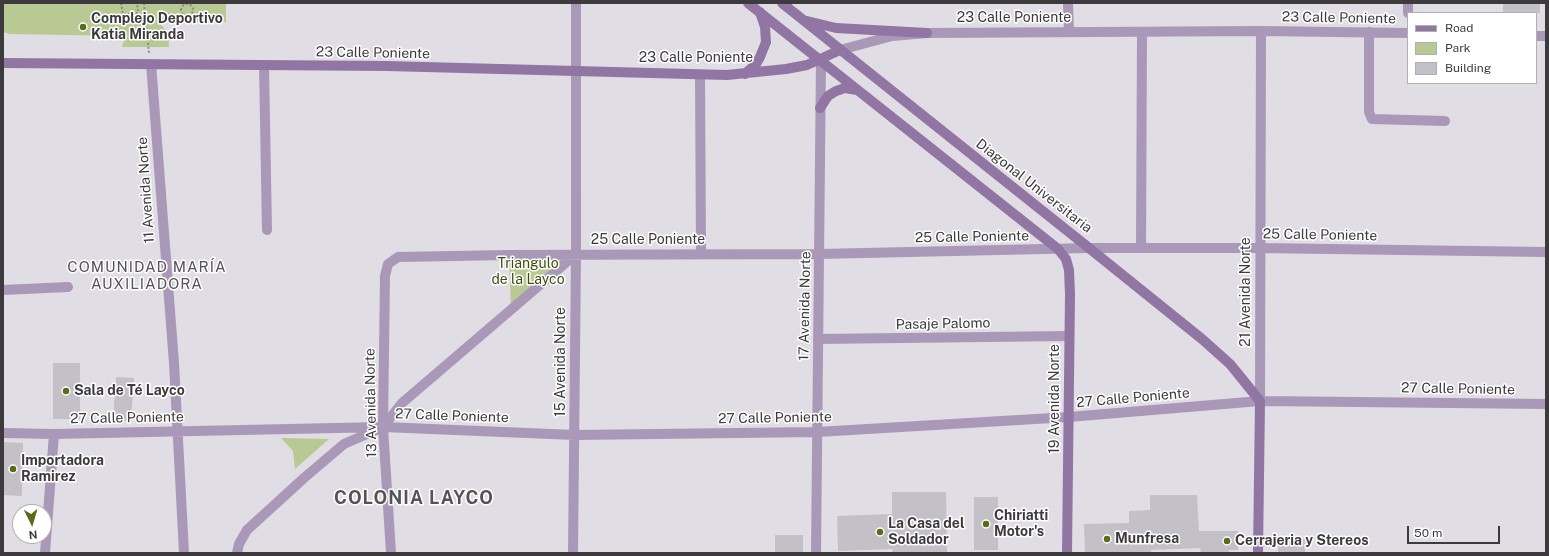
<!DOCTYPE html>
<html>
<head>
<meta charset="utf-8">
<style>
	body { margin:0 }
	#map { position:relative; width:1549px; height:556px; overflow:hidden; background:#e1dde4; font-family:"Public Sans",sans-serif }
	canvas { display:block }
	.frame { position:absolute; inset:0; border:4px solid #3c3a3d; pointer-events:none }
	.legend { position:absolute; left:1407px; top:12px; width:130px; height:72px; box-sizing:border-box; background:#fff; border:1px solid #b1b0b1; margin:0; padding:5px 7px; list-style:none; font-size:12px; color:#3c3a3d }
	.legend li { display:flex; align-items:center; gap:8px; height:20px }
	.legend b { width:20px; border:1px solid #b1b0b1 }
	.north { position:absolute; left:12px; top:504px; width:40px; height:40px; box-sizing:border-box; background:#fff; border:1px solid #b1b0b1; border-radius:50%; rotate:175deg; font-size:11px; font-weight:700; line-height:16px; text-align:center; color:#3c3a3d }
	.north::after { content:''; display:block; margin:auto; width:14px; height:18px; background:#586c1b; clip-path:polygon(50% 0,100% 100%,50% 72%,0 100%) }
	.scale { position:absolute; left:1407px; top:526px; width:93px; height:18px; box-sizing:border-box; border:2px solid #3c3a3d; border-top:0; padding-left:5px; font-size:12px; line-height:14px; white-space:nowrap; color:#3c3a3d; -webkit-text-stroke:3px #fff; paint-order:stroke }
</style>
</head>
<body>
<div id="map">
<canvas width="1549" height="556"></canvas>
<div class="frame"></div>
<ul class="legend">
<li><b style="height:5px;background:#9176a4"></b>Road</li>
<li><b style="height:11px;background:#b8c993"></b>Park</li>
<li><b style="height:11px;background:#c4c0c8"></b>Building</li>
</ul>
<div class="north">N</div>
<div class="scale">50 m</div>
</div>
<script>
const c = document.querySelector('canvas').getContext('2d');
c.lineJoin = 'round';
function fill(path, color) { c.fillStyle = color; c.fill(path, 'evenodd'); }
const poly = rows => new Path2D(rows.map(r => 'M' + r).join(''));
function stroke(path, color, width, dash) { c.strokeStyle = color; c.lineWidth = width; c.lineCap = dash ? 'butt' : 'round'; c.setLineDash(dash || []); c.stroke(path); }
function label(font, color, halo, rows, align = 'center') {
  c.font = font + ' "Public Sans",sans-serif'; c.lineWidth = 3; c.setLineDash([]); c.textBaseline = 'middle'; c.strokeStyle = halo; c.fillStyle = color; for (const [text, x, y, turn = 0] of rows) {
    c.save(); c.translate(x, y); c.rotate((+turn || 0) * Math.PI / 180); c.textAlign = isNaN(turn) ? turn : align; if (halo) c.strokeText(text, 0, 0); c.fillText(text, 0, 0); c.restore();
  }
}
const green = poly([
	[3,3,226,3,226,22,159,22,168,33,169,47,122,47,125,36,10,34,3,32],
	[576,254,511,311,509,255],
	[281,438,329,439,295,469,293,451]
]);
const building = poly([
	[1503,3,1540,3,1540,13,1503,13],
	[53,363,80,363,80,419,53,419],
	[116,377,134,378,131,421,113,420],
	[3,442,23,443,22,496,3,495],
	[892,492,946,492,947,552,892,552,893,549,838,551,837,516,892,514],
	[1150,495,1197,495,1199,531,1238,531,1238,550,1229,550,1229,553,1201,553,1200,548,1151,550,1151,553,1085,553,1084,524,1129,523,1129,511,1150,510],
	[974,497,998,497,998,550,974,550],
	[775,535,803,535,803,553,775,553],
	[1278,539,1305,539,1305,553,1278,553]
]);
const path = poly([
	[121,3,123,14,138,13,137,3],
	[144,3,149,53],
	'181 10a6 6 0 1 1 12 0a6 6 0 1 1-12 0Z'
]);
const street = poly([
	[1068,3,1069,32],
	[1408,3,1408,13],
	[1369,32,1369,112,1372,119,1445,121],
	[1536,36,1546,36],
	[840,50,892,36,927,33,1261,31,1408,33],
	[151,64,174,363,184,553],
	[264,65,267,230],
	[700,75,701,254],
	[1141,248,1142,32],
	[3,290,68,287],
	[818,339,1069,336],
	[1260,401,1261,31],
	[3,433,54,434,383,427,575,435,817,432,1069,417,1260,401,1546,404],
	[45,553,54,434],
	[237,553,239,544,247,530,304,478,344,444,383,427,402,403,576,254],
	[391,553,383,427,385,276,388,264,398,257,509,255,819,254,1089,248,1259,248,1546,252],
	[573,553,576,254,576,3],
	[816,553,821,60]
]);
const secondary = poly([
	[748,3,1058,249,1066,259,1069,270,1070,294,1067,553],
	[782,3,1089,248,1202,339,1230,364,1260,401,1258,553],
	[807,21,836,28,927,33],
	[3,63,387,66,727,75,786,69,807,65,840,50],
	[745,74,756,64,760,57,766,42,765,27,760,12],
	[820,108,828,96,836,91,845,88,857,90]
]);
const markers = [
	[83,27,4,"#586c1b"],
	[66,391,4,"#586c1b"],
	[13,469,4,"#586c1b"],
	[986,524,4,"#586c1b"],
	[880,532,4,"#586c1b"],
	[1107,539,4,"#586c1b"],
	[1227,541,4,"#586c1b"]
];
const streetNames = [
	["23 Calle Poniente",1014,18],
	["23 Calle Poniente",1339,18,1],
	["23 Calle Poniente",373,53,1],
	["23 Calle Poniente",696,58],
	["Diagonal Universitaria",1034,186,38],
	["11 Avenida Norte",146,190,-94],
	["25 Calle Poniente",1320,235,1],
	["25 Calle Poniente",972,237,-1],
	["25 Calle Poniente",648,240],
	["21 Avenida Norte",1246,292,-90],
	["17 Avenida Norte",805,306,-89],
	["Pasaje Palomo",943,324,-1],
	["15 Avenida Norte",561,362,-90],
	["27 Calle Poniente",1458,389,1],
	["27 Calle Poniente",1133,398,-5],
	["19 Avenida Norte",1055,399,-90],
	["13 Avenida Norte",371,403,-91],
	["27 Calle Poniente",452,416,2],
	["27 Calle Poniente",127,418,-1],
	["27 Calle Poniente",775,418,-1]
];
const poiNames = [
	["Complejo Deportivo",91,19],
	["Katia Miranda",91,35],
	["Sala de Té Layco",74,391],
	["Importadora",21,461],
	["Ramirez",21,477],
	["Chiriatti",994,516],
	["Motor's",994,532],
	["La Casa del",888,524],
	["Soldador",888,540],
	["Munfresa",1115,539],
	["Cerrajeria y Stereos",1235,541]
];
const parkNames = [
	["Triangulo",528,264],
	["de la Layco",528,280]
];
const neighbourhoodNames = [
	["COMUNIDAD MARÍA",147,267],
	["AUXILIADORA",147,284]
];
const districtNames = [
	["COLONIA LAYCO",414,498]
];
fill(green, '#b8c993');
fill(building, '#c4c0c8');
stroke(path, '#8c898e', 2, [2, 2]);
stroke(street, '#aa98b8', 10);
stroke(secondary, '#9176a4', 10);
for (const [x, y, r, color] of markers) { const dot = new Path2D(); dot.arc(x, y, r, 0, 2 * Math.PI); c.fillStyle = color; c.fill(dot); stroke(dot, '#fff', 1.5); }
label('14px', '#3c3a3d', '#fff', streetNames);
label('bold 14px', '#3c3a3d', '#fff', poiNames, 'left');
label('14px', '#3d4c0f', '#fff', parkNames);
c.letterSpacing = '1px';
label('15px', '#555258', '#fff', neighbourhoodNames);
c.letterSpacing = '0px';
c.letterSpacing = '1px';
label('bold 18px', '#555258', '#fff', districtNames);
c.letterSpacing = '0px';
</script>
</body>
</html>
